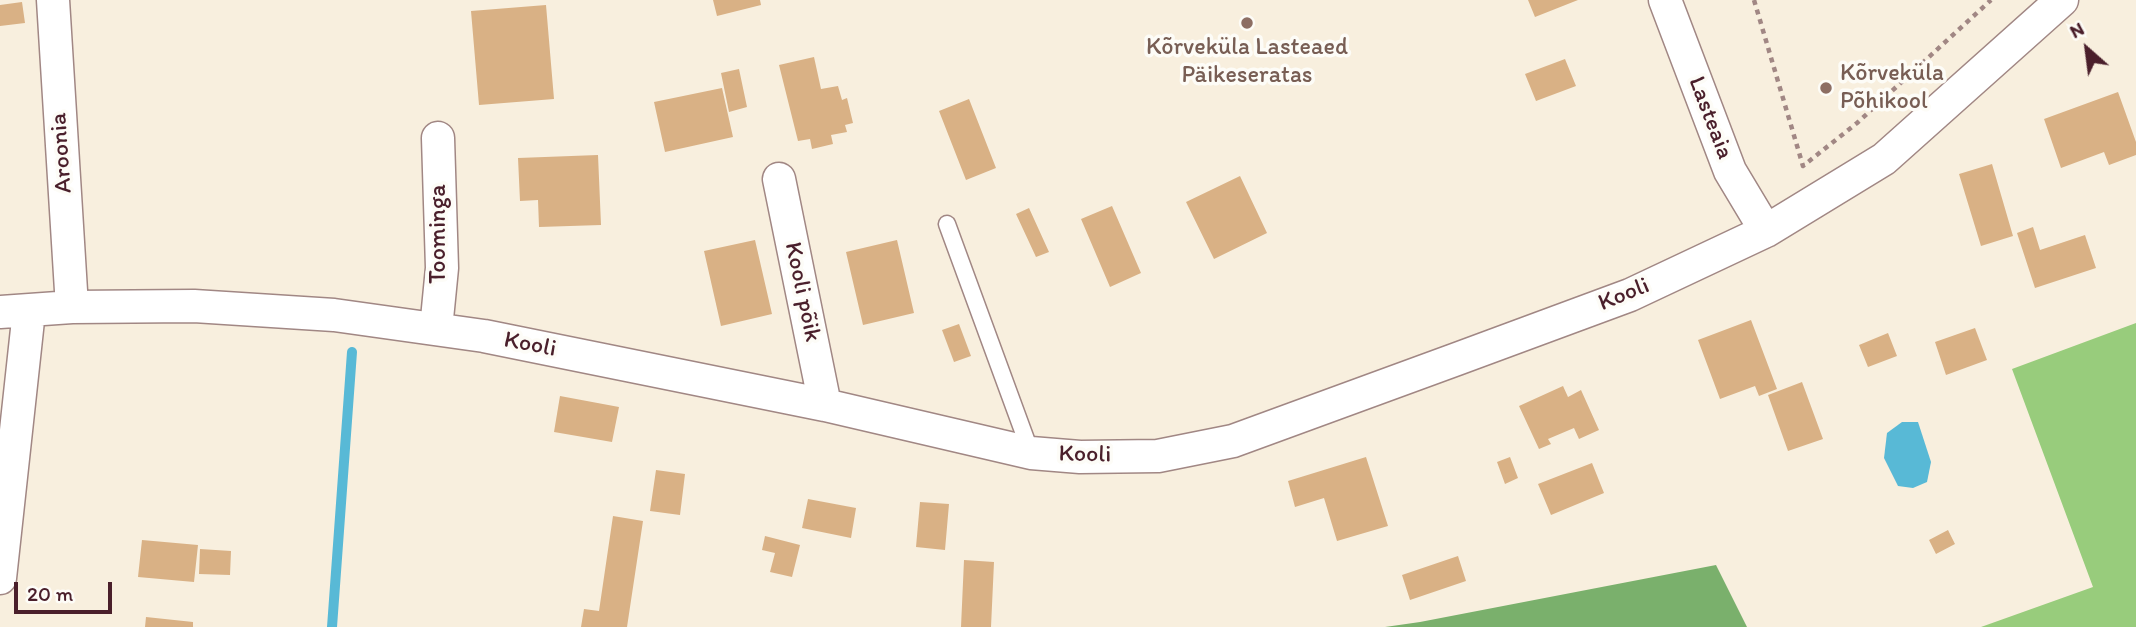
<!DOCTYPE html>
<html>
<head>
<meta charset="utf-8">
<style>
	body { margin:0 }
	#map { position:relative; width:2136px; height:627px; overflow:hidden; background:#f8efde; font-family:Itim,sans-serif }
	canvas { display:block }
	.north { position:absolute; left:2052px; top:14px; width:70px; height:70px; -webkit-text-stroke:5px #fdfcf7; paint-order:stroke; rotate:332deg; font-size:19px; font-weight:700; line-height:28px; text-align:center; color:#4a1f2b }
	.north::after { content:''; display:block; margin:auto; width:24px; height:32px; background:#4a1f2b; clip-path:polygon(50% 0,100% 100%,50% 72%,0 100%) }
	.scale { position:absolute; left:14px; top:582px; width:98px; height:32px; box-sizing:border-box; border:4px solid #4a1f2b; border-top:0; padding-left:9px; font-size:21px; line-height:24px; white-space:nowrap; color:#4a1f2b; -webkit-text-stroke:5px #fdfcf7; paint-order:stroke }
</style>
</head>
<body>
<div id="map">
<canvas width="2136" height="627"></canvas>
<div class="north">N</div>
<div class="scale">20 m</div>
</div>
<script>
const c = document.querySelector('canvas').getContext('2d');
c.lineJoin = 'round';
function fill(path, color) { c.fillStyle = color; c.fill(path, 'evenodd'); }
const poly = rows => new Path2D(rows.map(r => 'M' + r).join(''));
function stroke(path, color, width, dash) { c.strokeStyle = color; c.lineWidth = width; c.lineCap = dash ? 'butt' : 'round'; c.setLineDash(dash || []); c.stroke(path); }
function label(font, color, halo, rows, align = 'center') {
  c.font = font + ' Itim,sans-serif'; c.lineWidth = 7; c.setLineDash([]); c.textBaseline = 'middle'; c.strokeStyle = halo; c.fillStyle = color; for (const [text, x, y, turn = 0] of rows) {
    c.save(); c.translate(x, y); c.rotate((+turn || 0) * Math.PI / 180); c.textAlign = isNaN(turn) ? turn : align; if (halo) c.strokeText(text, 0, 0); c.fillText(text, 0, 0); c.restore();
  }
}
const green = poly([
	[2136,323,2136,627,1981,627,2093,587,2012,369]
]);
const forest = poly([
	[1716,565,1747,627,1385,627,1420,622]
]);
const water = poly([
	[1902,422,1918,422,1931,462,1927,482,1913,488,1898,486,1884,458,1887,433]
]);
const stream = poly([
	[332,627,352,352]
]);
const building = poly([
	[713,0,760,0,761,5,717,16],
	[1528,0,1578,0,1535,17],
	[22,2,25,23,0,26,0,5],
	[546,5,554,99,479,105,471,11],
	[814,57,821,89,838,86,842,100,847,98,853,123,845,125,847,132,831,135,833,144,812,149,810,139,798,141,779,65],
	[1565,59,1576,86,1536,101,1525,74],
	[739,69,747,107,729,112,721,73],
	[722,88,733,137,665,152,654,102],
	[2118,92,2136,142,2136,155,2109,165,2104,152,2061,168,2044,119],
	[969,99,996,168,966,180,939,111],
	[598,155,601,225,539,227,538,200,520,201,518,158],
	[1992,164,2013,236,1981,246,1959,174],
	[1240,176,1267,233,1214,259,1186,202],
	[1112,206,1141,273,1110,287,1081,219],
	[1029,208,1049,252,1036,257,1016,214],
	[2033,227,2040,250,2085,235,2096,268,2035,288,2017,233],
	[755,240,772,314,721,326,704,251],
	[897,240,914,313,863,325,846,252],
	[1751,320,1777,389,1759,396,1755,386,1720,399,1698,340],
	[959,324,971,356,954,362,942,330],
	[1975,328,1987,360,1946,375,1935,342],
	[1888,333,1897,356,1868,367,1859,345],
	[1802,382,1823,439,1788,451,1768,395],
	[1563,386,1568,397,1581,390,1599,430,1579,439,1574,428,1548,439,1551,444,1539,449,1519,406],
	[560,396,619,407,612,442,554,432],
	[1366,457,1388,526,1337,541,1324,498,1295,507,1288,481],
	[1510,457,1518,478,1505,484,1497,462],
	[1592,463,1604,493,1551,515,1538,484],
	[656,470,685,474,680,515,650,511],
	[808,499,856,508,851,538,802,528],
	[920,502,949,504,945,550,916,547],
	[613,516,643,521,627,627,581,627,584,609,599,611],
	[1948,530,1955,544,1936,554,1929,540],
	[765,536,800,545,792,577,770,572,775,553,762,550],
	[142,540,198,545,194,582,138,577],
	[200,549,231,551,230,575,199,574],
	[1458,556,1466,581,1410,600,1402,575],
	[964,560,994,562,991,627,961,627],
	[146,617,193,622,193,627,145,627]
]);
const path = poly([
	[1754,0,1803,166,1857,123,1991,0]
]);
const lane = poly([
	[947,224,1031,453]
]);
const street = poly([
	[53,0,72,307],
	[1665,0,1730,171,1766,231],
	[779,179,825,405],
	[0,312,72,307,194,306,334,315,484,336,825,405,1031,453,1080,457,1158,456,1233,441,1457,359,1630,295,1766,231,1884,159,2062,0],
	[436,329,442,268,438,138],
	[0,578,29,311]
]);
const markers = [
	[1247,23,7,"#8d6e63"],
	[1826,88,7,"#8d6e63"]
];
const educationNames = [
	["Kõrveküla Lasteaed",1247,48],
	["Päikeseratas",1247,76],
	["Kõrveküla",1840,74,"left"],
	["Põhikool",1840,102,"left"]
];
const streetNames = [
	["Lasteaia",1710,118,69],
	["Aroonia",62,153,-94],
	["Toominga",439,234,-90],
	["Kooli põik",802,292,78],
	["Kooli",1624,295,-22],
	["Kooli",530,345,11],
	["Kooli",1085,455,1]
];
fill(green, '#98cc7c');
fill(forest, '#7ab06c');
fill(water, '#58b9d6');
stroke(stream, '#58b9d6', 10);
fill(building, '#d9b185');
stroke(lane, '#a18784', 19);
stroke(street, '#a18784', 35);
stroke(path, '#a18784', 4.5, [5, 5]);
stroke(lane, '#fff', 16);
stroke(street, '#fff', 32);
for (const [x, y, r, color] of markers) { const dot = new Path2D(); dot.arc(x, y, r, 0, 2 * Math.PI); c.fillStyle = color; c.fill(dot); stroke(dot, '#fdfcf7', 2.5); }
label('24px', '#785e54', '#fdfcf7', educationNames);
label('24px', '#4a1f2b', '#fdfcf7', streetNames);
</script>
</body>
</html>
